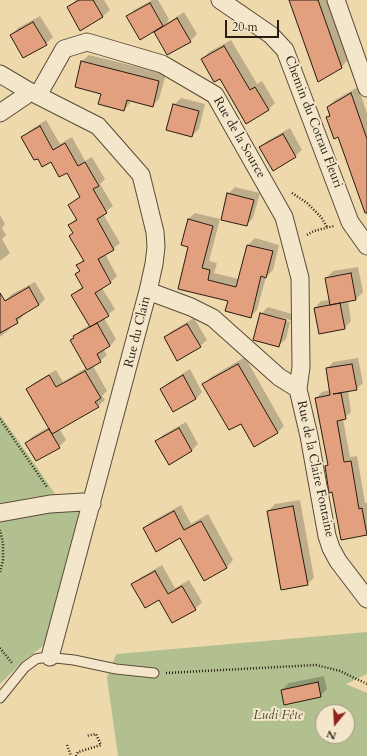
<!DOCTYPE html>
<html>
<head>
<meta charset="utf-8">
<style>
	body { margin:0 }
	#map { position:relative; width:367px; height:756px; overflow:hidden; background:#eed9ad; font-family:Cardo,serif }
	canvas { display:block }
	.north { position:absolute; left:315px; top:704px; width:40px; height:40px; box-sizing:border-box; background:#f4e6ca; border:1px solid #a29580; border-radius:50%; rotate:198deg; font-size:11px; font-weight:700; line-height:16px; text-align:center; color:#281c12 }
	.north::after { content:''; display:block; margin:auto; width:14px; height:18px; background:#8f2418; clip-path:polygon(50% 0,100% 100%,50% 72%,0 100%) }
	.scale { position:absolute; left:225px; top:20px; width:54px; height:18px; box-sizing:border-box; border:2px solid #281c12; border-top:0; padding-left:5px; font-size:12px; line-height:14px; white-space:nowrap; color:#281c12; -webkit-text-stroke:3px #f4e6ca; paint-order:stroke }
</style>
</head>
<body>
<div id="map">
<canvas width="367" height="756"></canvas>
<div class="north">N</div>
<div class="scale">20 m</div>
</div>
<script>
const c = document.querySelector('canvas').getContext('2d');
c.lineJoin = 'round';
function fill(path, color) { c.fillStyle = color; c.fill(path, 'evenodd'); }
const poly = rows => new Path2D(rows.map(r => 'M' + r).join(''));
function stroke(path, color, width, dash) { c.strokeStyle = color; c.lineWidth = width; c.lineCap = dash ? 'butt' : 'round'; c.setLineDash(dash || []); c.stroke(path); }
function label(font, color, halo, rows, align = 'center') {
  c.font = font + ' Cardo,serif'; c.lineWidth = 4; c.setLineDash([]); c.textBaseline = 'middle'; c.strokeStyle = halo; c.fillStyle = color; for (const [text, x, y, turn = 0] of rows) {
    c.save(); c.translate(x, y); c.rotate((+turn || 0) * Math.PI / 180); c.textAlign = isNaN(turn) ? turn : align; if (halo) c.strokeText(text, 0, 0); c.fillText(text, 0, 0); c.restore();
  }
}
const green = poly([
	[0,415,36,466,57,497,0,508],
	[62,509,77,509,82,514,62,589,43,646,22,662,0,684,0,521],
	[367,632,367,674,346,684,367,693,367,756,118,756,107,678,116,654],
	[323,712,347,712,347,736,323,736]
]);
const shadow = poly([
	[76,0,104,0,110,10,103,16,81,30,68,8],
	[152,0,158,0,169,19,167,23,184,12,197,34,190,41,155,32,158,28,128,17,134,10],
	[290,0,327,0,348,60,341,67],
	[40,16,53,37,46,44,11,35,18,28],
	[231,40,257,84,262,81,275,103,269,109,220,78,202,59,209,52],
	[89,55,166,74,159,99,152,106,131,100,130,103,124,110,102,93,82,61],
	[358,87,367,113,367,200,339,136,328,117,331,114,328,107,335,100],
	[181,98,205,104,199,129,192,136,174,105],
	[46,120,60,144,72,137,85,161,92,157,105,179,100,184,113,206,103,214,120,243,113,249,105,254,117,276,111,282,102,288,115,309,104,318,116,339,110,346,103,349,107,355,100,361,93,366,107,391,102,396,105,400,98,406,59,428,66,440,59,447,26,443,33,436,49,427,27,389,34,383,56,370,63,382,86,368,71,341,81,330,90,325,72,295,83,286,76,274,80,270,78,265,84,259,74,232,69,225,77,218,69,205,80,196,67,172,22,137,29,131],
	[290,128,302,150,295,156,260,147,267,141],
	[235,187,260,193,253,218,246,225,228,194],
	[195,213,220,219,209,261,217,263,214,273,239,279,248,245,255,238,279,245,273,270,266,277,257,310,250,317,229,300,179,289,189,246,188,219],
	[0,215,5,224,2,228,6,235,2,239,10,253,0,261],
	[358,267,363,292,356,299,348,300,351,321,345,328,320,333,315,308,321,301,330,300,326,278,333,271],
	[35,282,45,299,39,305,22,314,23,316,17,322,9,326,11,328,0,337,0,306,12,294],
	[268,307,292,314,291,320,264,314,264,316,290,322,286,339,279,345,261,314],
	[194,318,207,340,200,346,165,337,172,331],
	[245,357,284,426,277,433,241,422,204,384,211,377],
	[358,358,363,383,356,389,348,391,351,412,343,419,350,457,357,456,365,503,367,503,367,533,342,538,333,491,326,466,329,463,316,398,322,392,330,390,327,369,333,362],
	[190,369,202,392,196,399,173,411,161,389,168,383],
	[186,422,198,444,191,451,156,442,163,435],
	[300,500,314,578,307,584,268,511,275,504],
	[181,505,191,524,208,514,233,560,227,567,204,579,180,537,144,528,151,522],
	[162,565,175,588,189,580,202,602,195,609,159,598,133,585,140,578],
	[324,676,327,689,320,696,282,690,289,683]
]);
const building = poly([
	[79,0,93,0,103,17,80,31,67,7,79,0],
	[289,0,318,0,342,68,318,82,289,0],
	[150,3,163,26,140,40,126,16,150,3],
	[177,18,191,42,167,55,154,32,177,18],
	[33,22,47,45,23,58,10,35,33,22],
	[224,46,250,90,255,87,269,110,246,124,220,79,214,82,201,59,224,46],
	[81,61,159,81,153,107,127,100,124,111,98,104,101,94,75,87,81,61],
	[351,93,367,139,367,213,365,213,338,137,334,139,326,117,330,116,327,107,351,93],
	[173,104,199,111,192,137,166,130,173,104],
	[40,126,53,150,65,143,78,166,85,162,99,186,93,189,107,213,97,219,114,250,98,259,111,283,95,293,109,316,90,327,71,295,83,288,75,274,80,271,76,265,84,261,69,236,73,233,68,225,77,220,68,205,80,197,67,173,59,177,51,162,42,167,38,159,34,160,21,137,40,126],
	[283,134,296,157,273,171,259,147,283,134],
	[227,193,254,200,247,226,221,220,227,193],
	[188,219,213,226,202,268,210,270,208,280,236,287,247,245,273,251,266,278,261,276,251,318,225,311,228,301,178,289,188,247,181,245,188,219],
	[351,273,356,300,330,305,325,278,351,273],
	[29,287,39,305,16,319,18,323,0,333,0,293,5,301,29,287],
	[340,303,345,329,319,334,314,308,340,303],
	[260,313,286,320,279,347,253,340,260,313],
	[97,323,110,346,97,354,101,362,87,370,70,340,74,338,73,336,97,323],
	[187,324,201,347,177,361,164,337,187,324],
	[238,364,278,433,254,447,241,424,229,430,202,384,238,364],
	[352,364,357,390,333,394,341,393,346,419,337,421,340,438,344,462,351,461,359,509,362,508,367,535,341,540,332,492,329,493,325,466,328,465,315,398,330,395,326,368,352,364],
	[85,371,101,398,95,402,99,407,52,434,26,389,49,375,56,387,85,371],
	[183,375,196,399,173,412,160,389,183,375],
	[179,428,192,451,169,465,155,441,179,428],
	[49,429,60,448,36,461,25,443,49,429],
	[293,506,308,585,281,590,267,511,293,506],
	[174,511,184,530,201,521,227,568,204,581,180,538,156,552,143,528,174,511],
	[155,571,168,594,182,586,196,610,172,623,159,600,145,608,131,584,155,571],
	[318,682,321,697,284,705,281,690,318,682]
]);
const path = poly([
	[292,193,307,203,321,217,327,227],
	[307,235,314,231,334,226],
	[0,419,47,487],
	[0,572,3,560,3,543,0,530],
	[0,648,12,663],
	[166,673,316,665,340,671,367,684],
	[67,745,71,756],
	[76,756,78,752,101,745,96,734,86,736]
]);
const lane = poly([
	[0,698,25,667,36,659,46,657,74,660,116,669,154,673]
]);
const street = poly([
	[220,0,271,35,285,50,350,222,367,246],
	[336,0,367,88],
	[0,74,27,90,98,126,141,175,155,232,156,247,154,264,148,291,50,657],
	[38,95,64,49,87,42,162,64,215,95,284,217,300,278,301,367,298,389],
	[0,113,25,96,27,90],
	[148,291,191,307,213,318,279,377,298,389,309,436,327,536,331,548,338,561,367,599],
	[0,513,50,504,83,502,92,504]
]);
const streetNames = [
	["Chemin du Cotrau Fleuri",313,122,69],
	["Rue de la Source",239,138,60],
	["Rue du Clain",138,332,-76],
	["Rue de la Claire Fontaine",315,469,78]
];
const parkNames = [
	["Ludi Fête",278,716]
];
fill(green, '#b2c08f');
fill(shadow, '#0003');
fill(building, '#e3a07e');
stroke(building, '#281c12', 1);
stroke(lane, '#5a4b39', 11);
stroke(street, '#5a4b39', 19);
stroke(path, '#281c12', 2.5, [1, 2]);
stroke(lane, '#f4e6ca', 9);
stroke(street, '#f4e6ca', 17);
label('13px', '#281c12', '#f4e6ca', streetNames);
label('italic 13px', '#514d38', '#f4e6ca', parkNames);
</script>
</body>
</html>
